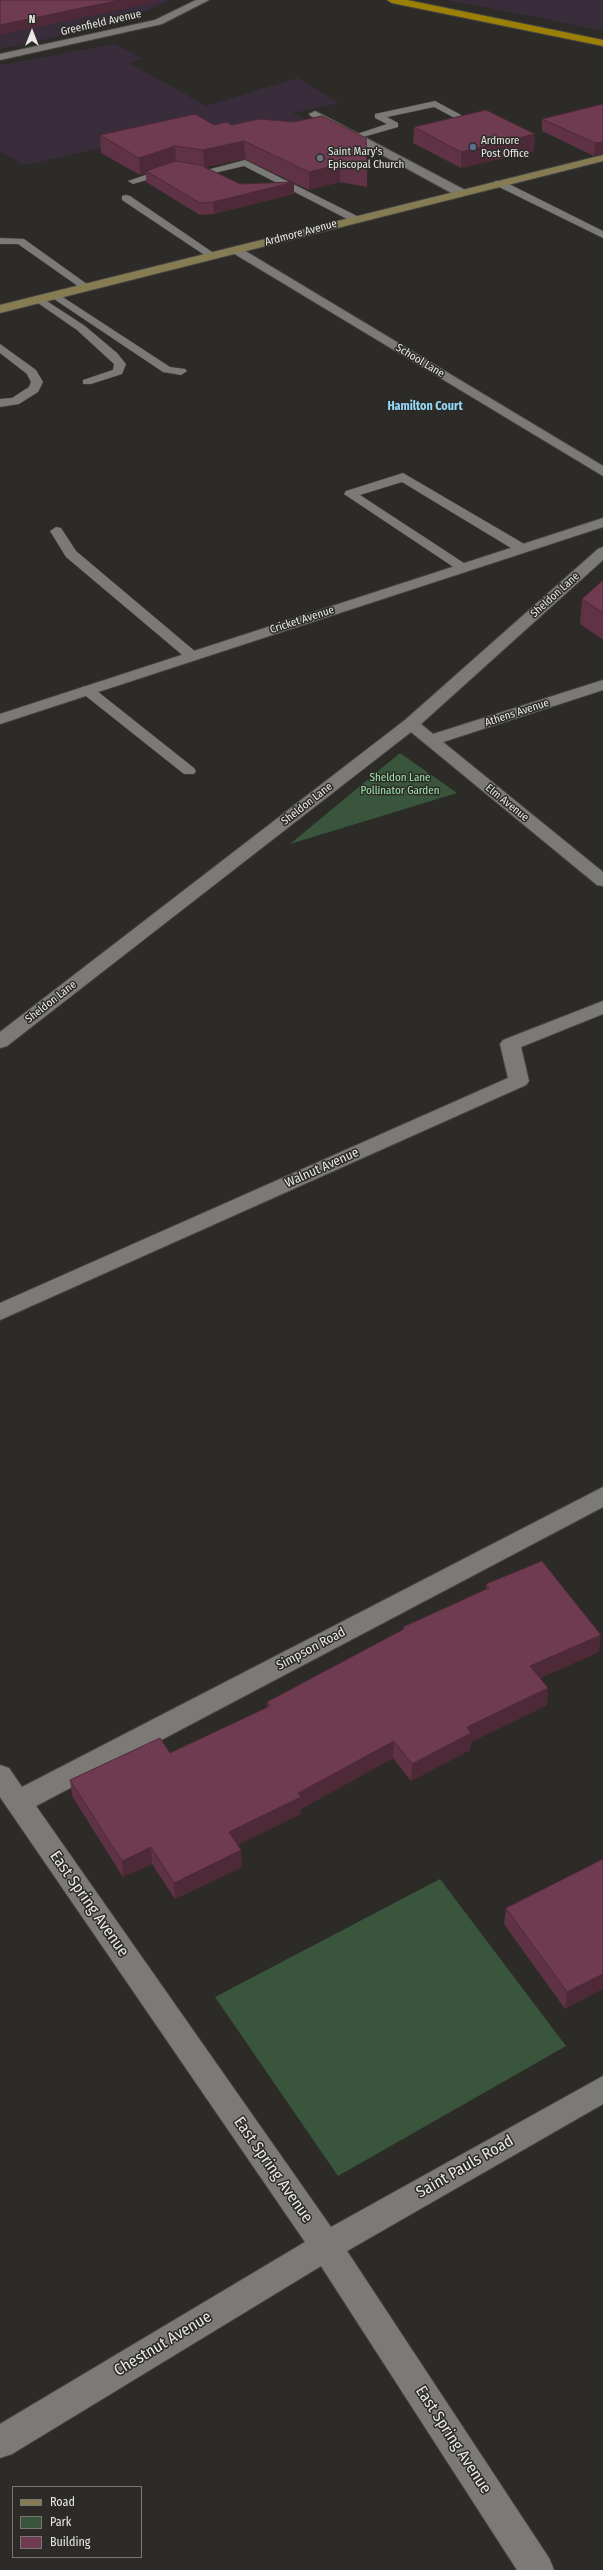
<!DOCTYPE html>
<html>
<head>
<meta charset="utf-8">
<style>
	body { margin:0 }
	#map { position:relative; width:603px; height:2570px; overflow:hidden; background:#2c2b27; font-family:"Fira Sans Condensed",sans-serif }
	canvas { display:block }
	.legend { position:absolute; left:12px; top:2486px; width:130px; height:72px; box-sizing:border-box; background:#2c2b27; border:1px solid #787773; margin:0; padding:5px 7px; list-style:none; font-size:12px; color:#e9e8e6 }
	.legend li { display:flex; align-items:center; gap:8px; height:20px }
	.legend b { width:20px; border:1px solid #787773 }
	.north { position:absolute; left:12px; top:12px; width:40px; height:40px; -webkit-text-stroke:3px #2c2b27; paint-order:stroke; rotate:0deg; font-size:11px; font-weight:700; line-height:16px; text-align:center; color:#e9e8e6 }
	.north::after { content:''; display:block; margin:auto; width:14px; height:18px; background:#e9e8e6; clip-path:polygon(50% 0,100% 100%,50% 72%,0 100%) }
</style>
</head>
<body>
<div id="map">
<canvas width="603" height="2570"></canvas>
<ul class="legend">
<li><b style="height:5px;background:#867c54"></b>Road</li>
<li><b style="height:11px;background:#39563d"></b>Park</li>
<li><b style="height:11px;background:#6f3b50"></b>Building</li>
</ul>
<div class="north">N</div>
</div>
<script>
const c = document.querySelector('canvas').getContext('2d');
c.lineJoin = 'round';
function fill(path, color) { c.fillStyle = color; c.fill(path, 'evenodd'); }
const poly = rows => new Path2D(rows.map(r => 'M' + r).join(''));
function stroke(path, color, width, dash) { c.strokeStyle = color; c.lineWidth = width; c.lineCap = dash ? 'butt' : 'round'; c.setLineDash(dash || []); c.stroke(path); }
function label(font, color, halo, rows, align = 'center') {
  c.font = font + ' "Fira Sans Condensed",sans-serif'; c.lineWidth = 3; c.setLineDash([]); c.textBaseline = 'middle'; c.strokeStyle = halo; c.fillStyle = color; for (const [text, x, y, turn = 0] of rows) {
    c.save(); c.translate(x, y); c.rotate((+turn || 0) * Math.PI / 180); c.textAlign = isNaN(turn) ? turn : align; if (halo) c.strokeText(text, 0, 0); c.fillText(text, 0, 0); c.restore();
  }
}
const commercial = poly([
	[39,0,170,0,120,23,0,49,0,6],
	[446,0,603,0,603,31,547,19],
	[115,44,143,59,129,63,206,106,298,78,339,103,293,113,307,121,214,142,190,129,24,165,0,151,0,65]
]);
const green = poly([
	[400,753,457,793,290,844],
	[440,1879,566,2046,338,2176,215,1997]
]);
const lane = poly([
	[435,101,476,123,468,125,434,107,387,117,398,123,398,127,356,139,351,136,387,124,375,118,375,114,435,101],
	[245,160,359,217,360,219,351,221,244,166,214,173,225,180,220,183,199,172,245,160],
	[172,166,176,167,176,171,133,184,128,181,172,166],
	[495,181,503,181,603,231,603,238,495,185,495,181],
	[126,195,130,196,218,256,217,258,209,258,122,200,122,196,126,195],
	[0,238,24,239,91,287,86,290,82,289,18,244,0,244,0,238],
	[55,292,170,367,185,369,187,371,181,375,163,372,51,297,51,293,55,292],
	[39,296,85,326,117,353,126,364,122,374,91,384,83,384,83,380,113,370,114,364,77,330,35,301,33,299,39,296],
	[0,344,36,370,43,382,38,392,19,404,0,407,0,399,12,398,29,387,31,382,27,374,0,353,0,344],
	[403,473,526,545,528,548,521,552,516,551,402,482,360,495,470,567,463,571,458,570,344,494,346,491,403,473],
	[56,527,61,528,76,551,197,653,199,656,197,659,187,659,66,557,50,531,56,527],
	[87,686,92,687,194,768,196,771,194,774,184,774,82,693,80,690,82,687,87,686]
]);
const street = poly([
	[196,0,209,0,162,24,0,60,0,54,155,20,196,0],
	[315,111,465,190,467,193,461,197,457,196,311,116,309,114,315,111],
	[237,246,603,466,603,476,233,253,231,250,237,246],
	[603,518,603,527,0,724,0,714,603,518],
	[603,547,603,560,421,724,433,734,603,680,603,690,443,742,603,872,603,886,597,885,411,732,7,1046,0,1048,0,1032,405,720,598,549,603,547],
	[603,1001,603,1014,521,1047,529,1081,526,1085,0,1320,0,1303,508,1078,500,1044,503,1040,603,1001],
	[603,1487,603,1507,36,1806,331,2227,603,2076,603,2104,347,2251,549,2558,554,2570,517,2570,321,2266,12,2454,0,2458,0,2424,305,2242,0,1797,0,1765,9,1768,22,1787,603,1487]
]);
const secondary = poly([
	[603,155,603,161,0,313,0,305,603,155]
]);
const highway = poly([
	[387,0,407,0,603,40,603,46,392,3,387,0]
]);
const wall = poly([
	[603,104,594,156,542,131,542,119],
	[214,125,232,125,367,169,367,187,340,182,309,190,294,183,294,194,214,214,200,215,146,182,146,173,140,175,101,153,100,135],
	[245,159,292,182,240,184,205,167],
	[414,127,534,151,461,168,413,143],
	[603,580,603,640,580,624,582,599],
	[486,1584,599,1652,540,1678,548,1688,547,1705,471,1742,470,1750,411,1781,393,1758,301,1809,301,1814,237,1845,241,1850,242,1867,175,1899,152,1864,123,1877,72,1796,70,1780,170,1753,267,1708,267,1702,403,1630,403,1627,486,1589],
	[603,1859,565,2009,504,1924,506,1908]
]);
const shadedWall = poly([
	[120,0,159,0,152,3,0,35,0,25],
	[535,134,534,151,461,168,461,152],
	[244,141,245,159,204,167,203,150],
	[603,142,603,154,594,156,595,143],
	[175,146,176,164,146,171,146,173,140,175,139,158],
	[340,164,340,182,309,190,309,172],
	[294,182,294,194,214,214,213,202],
	[601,1635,599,1652,528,1683,530,1666],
	[548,1688,547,1705,471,1742,470,1750,411,1781,412,1764,467,1727],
	[394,1741,393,1758,301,1809,301,1814,229,1849,229,1832],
	[151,1847,152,1864,123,1877,122,1861],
	[241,1850,242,1867,175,1899,174,1883],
	[603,1974,603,1989,565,2009,567,1992]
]);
const building = poly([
	[0,0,120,0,0,25,0,0],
	[603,104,603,142,595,143,542,119,603,104],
	[486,110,535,134,461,152,414,127,486,110],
	[195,114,214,125,226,122,232,125,259,119,294,122,322,116,366,138,367,169,340,164,309,172,244,141,203,150,175,146,139,158,100,135,195,114],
	[176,161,200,165,240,184,294,182,213,202,200,203,146,171,176,161],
	[603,580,603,613,582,599,603,580],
	[542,1561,601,1635,530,1666,548,1688,467,1727,471,1733,412,1764,394,1741,298,1793,301,1797,229,1832,241,1850,174,1883,151,1847,122,1861,70,1780,160,1738,170,1753,270,1706,267,1702,404,1629,403,1627,489,1588,486,1584,542,1561],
	[603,1859,603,1974,567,1992,506,1908,603,1859]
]);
const markers = [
	[473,147,4,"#5c6f8a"],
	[320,158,4,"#6b7280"]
];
const farStreetnames = [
	["Greenfield Avenue",101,23,-13],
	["Ardmore Avenue",301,233,-15],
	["School Lane",420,361,31],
	["Sheldon Lane",555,595,-42],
	["Cricket Avenue",302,620,-18],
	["Athens Avenue",517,713,-18],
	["Elm Avenue",507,803,39],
	["Sheldon Lane",307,804,-38],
	["Sheldon Lane",51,1002,-38]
];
const farPoinames = [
	["Ardmore",481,141],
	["Post Office",481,154],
	["Saint Mary's",328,152],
	["Episcopal Church",328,165]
];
const farParknames = [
	["Sheldon Lane",400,778],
	["Pollinator Garden",400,791]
];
const farNeighbourhoodnames = [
	["Hamilton Court",425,407]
];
const streetNames = [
	["Walnut Avenue",322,1168,-24],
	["Simpson Road",311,1649,-28]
];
const nearStreetnames = [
	["East Spring Avenue",89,1904,55],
	["Saint Pauls Road",465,2167,-30],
	["East Spring Avenue",273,2170,55],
	["Chestnut Avenue",163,2344,-31],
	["East Spring Avenue",453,2440,57]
];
fill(commercial, '#3a2d3b');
fill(green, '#39563d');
stroke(lane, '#474643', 1);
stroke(street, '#474643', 2);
stroke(secondary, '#474643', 2);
stroke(highway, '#474643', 2);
fill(lane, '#7c7a76');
fill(street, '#7c7a76');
fill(secondary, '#867c54');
fill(highway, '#9c7f05');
fill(wall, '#5f3345');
fill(shadedWall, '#4e2938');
fill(building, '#6f3b50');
stroke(building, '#4e2938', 1);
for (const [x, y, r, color] of markers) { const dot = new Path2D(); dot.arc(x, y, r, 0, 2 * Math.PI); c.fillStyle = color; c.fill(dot); stroke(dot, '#2c2b27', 1.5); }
label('11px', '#e9e8e6', '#2c2b27', farStreetnames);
label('11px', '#e9e8e6', '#2c2b27', farPoinames, 'left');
label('11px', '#9ee4a8', '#2c2b27', farParknames);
label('bold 12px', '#95d7f7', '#2c2b27', farNeighbourhoodnames);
label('13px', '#e9e8e6', '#2c2b27', streetNames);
label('16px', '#e9e8e6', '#2c2b27', nearStreetnames);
</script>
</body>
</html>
